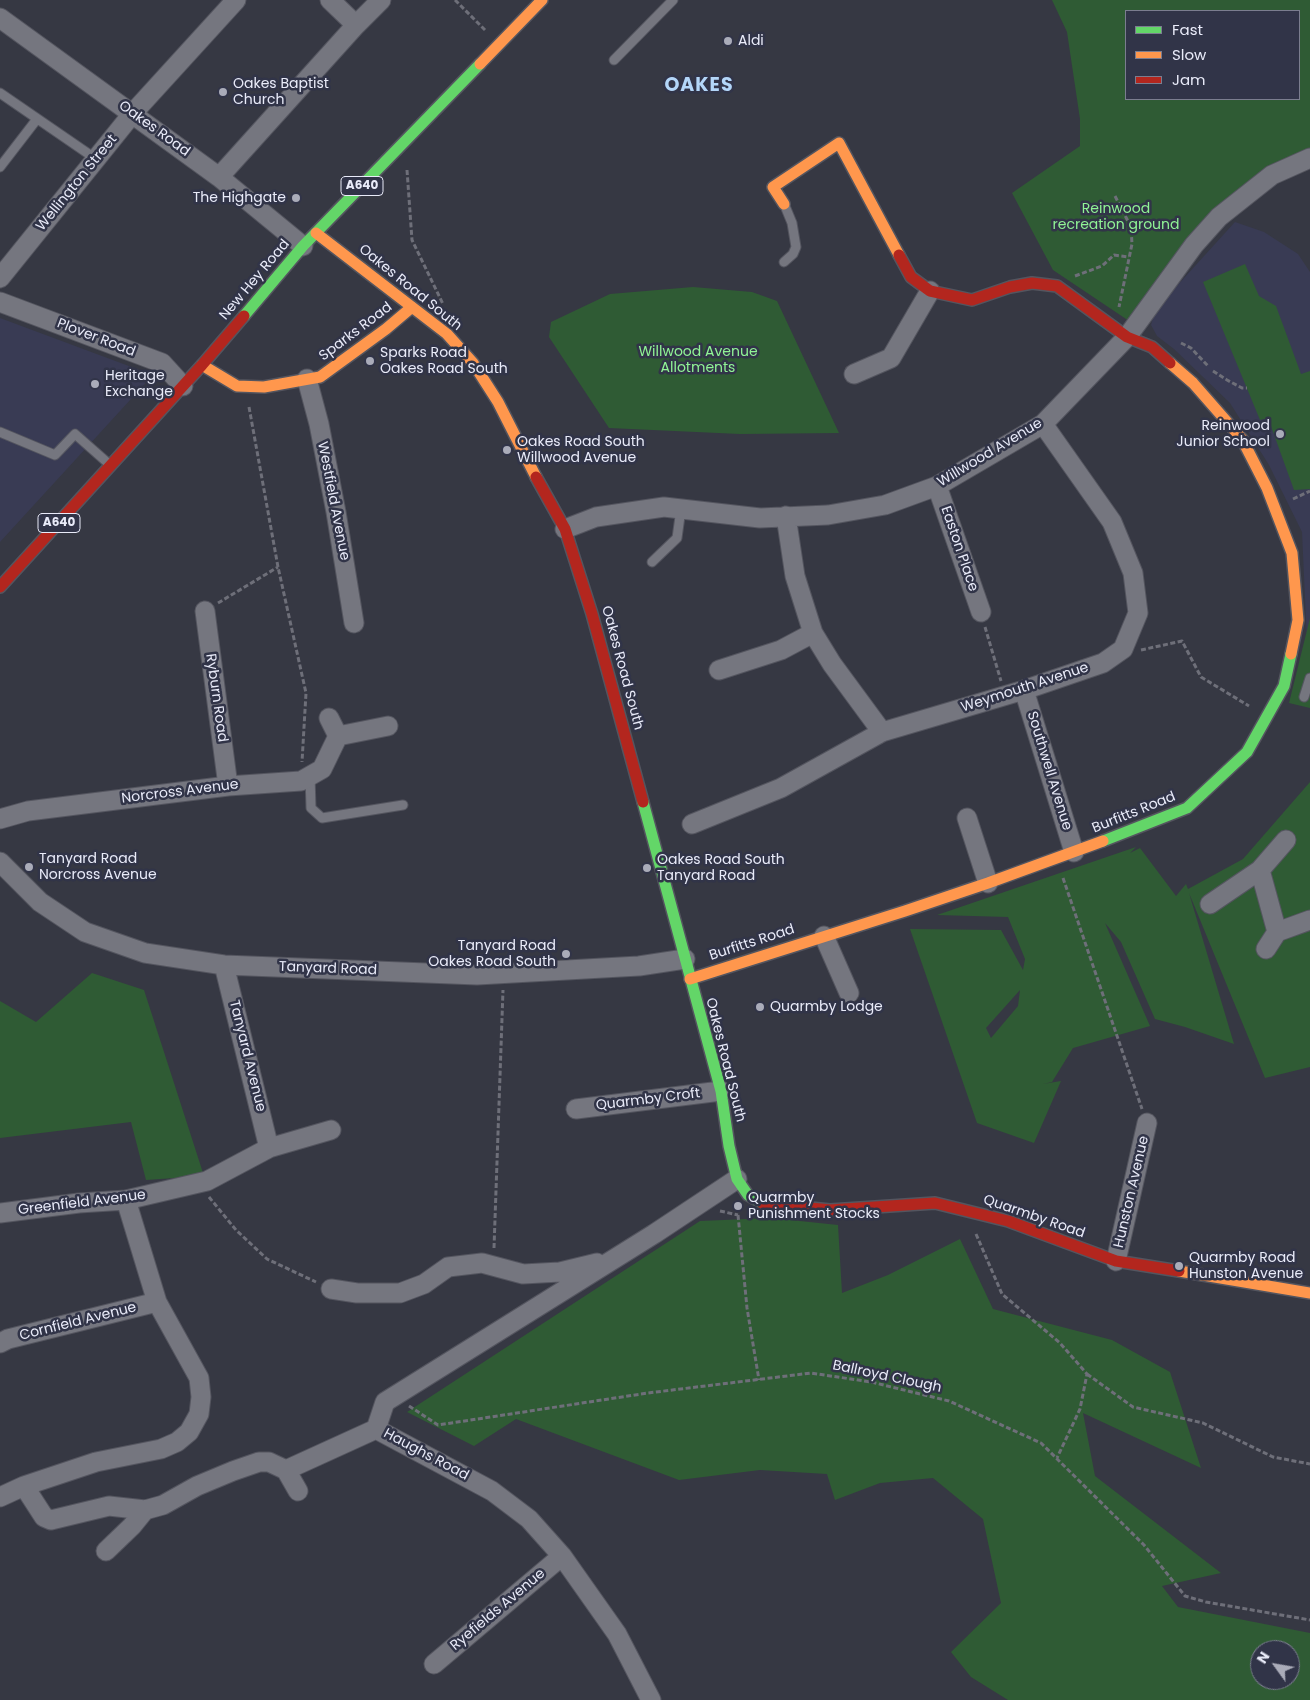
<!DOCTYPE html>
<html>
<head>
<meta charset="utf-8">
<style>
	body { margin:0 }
	#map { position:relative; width:1310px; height:1700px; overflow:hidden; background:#363843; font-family:Poppins,sans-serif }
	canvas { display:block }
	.legend { position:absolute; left:1125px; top:10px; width:175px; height:90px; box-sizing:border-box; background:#313448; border:1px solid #7b7d8f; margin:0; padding:6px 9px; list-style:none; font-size:15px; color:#e9ebf9 }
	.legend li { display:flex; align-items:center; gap:10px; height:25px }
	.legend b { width:25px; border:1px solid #7b7d8f }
	.north { position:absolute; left:1250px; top:1640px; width:50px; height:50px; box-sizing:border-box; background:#313448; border:1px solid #7b7d8f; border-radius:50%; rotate:302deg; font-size:14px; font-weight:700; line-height:20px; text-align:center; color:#e9ebf9 }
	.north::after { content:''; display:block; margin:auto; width:18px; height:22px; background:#aaacb9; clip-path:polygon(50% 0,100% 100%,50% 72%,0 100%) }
</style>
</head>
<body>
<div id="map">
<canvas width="1310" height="1700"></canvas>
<ul class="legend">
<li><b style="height:6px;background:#63d668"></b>Fast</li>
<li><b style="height:6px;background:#ff974d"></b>Slow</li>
<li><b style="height:6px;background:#b3261e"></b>Jam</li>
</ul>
<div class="north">N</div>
</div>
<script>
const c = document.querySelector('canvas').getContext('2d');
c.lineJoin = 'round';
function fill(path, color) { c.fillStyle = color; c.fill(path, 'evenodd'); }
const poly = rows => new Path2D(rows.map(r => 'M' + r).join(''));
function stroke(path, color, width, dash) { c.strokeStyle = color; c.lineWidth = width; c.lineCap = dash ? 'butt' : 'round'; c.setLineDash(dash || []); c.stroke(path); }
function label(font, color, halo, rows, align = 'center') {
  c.font = font + ' Poppins,sans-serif'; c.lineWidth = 5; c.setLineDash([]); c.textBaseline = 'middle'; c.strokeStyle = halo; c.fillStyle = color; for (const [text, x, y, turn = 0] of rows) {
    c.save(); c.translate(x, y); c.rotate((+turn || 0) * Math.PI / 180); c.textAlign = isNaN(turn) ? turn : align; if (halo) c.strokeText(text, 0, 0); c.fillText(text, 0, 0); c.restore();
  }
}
const built = poly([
	[1235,222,1264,232,1298,254,1310,272,1310,708,1302,532,1269,465,1230,403,1174,349,1157,336,1151,325,1155,310],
	[0,318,153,375,0,542]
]);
const green = poly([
	[1052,0,1310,0,1310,158,1219,217,1135,325,1053,270,1012,193,1080,146,1080,119,1067,32],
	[1126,11,1299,11,1299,99,1126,99],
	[1245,264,1259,296,1276,306,1301,374,1310,371,1310,489,1294,490,1268,418,1260,420,1203,282],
	[693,287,752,292,777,301,839,433,740,434,609,428,549,337,551,322,610,294],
	[1310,618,1310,708,1289,703],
	[1310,782,1310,1067,1265,1078,1189,893,1234,1044,1185,1027,1155,1019,1121,942,1105,923,1150,1026,1073,1048,1052,1082,1043,1084,1061,1081,1034,1143,977,1123,910,929,1001,930,1023,970,1025,959,1008,917,937,915,1136,847,1130,853,1140,848,1176,896,1186,884,1188,889,1243,859],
	[1020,990,1018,1006,991,1038,986,1028],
	[92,973,144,990,204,1176,146,1180,131,1122,0,1138,0,1001,36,1022],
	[771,1218,838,1225,842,1293,888,1275,960,1239,993,1309,1112,1340,1170,1372,1201,1468,1083,1413,1095,1476,1221,1573,1162,1586,1178,1607,1310,1633,1310,1700,1008,1700,971,1677,951,1652,1001,1603,983,1519,933,1478,880,1483,835,1500,827,1474,760,1470,679,1480,516,1419,474,1446,407,1412,700,1221],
	[1260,1650,1290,1650,1290,1680,1260,1680]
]);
const path = poly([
	[455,0,485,30],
	[407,170,412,240,443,304],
	[1115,196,1131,227,1132,244,1119,307],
	[1075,276,1102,266,1114,255,1129,257],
	[1181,343,1191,348,1208,366],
	[1213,371,1227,380,1242,388,1247,388],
	[249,407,278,567,306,693,302,762],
	[1293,499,1310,491],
	[218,603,278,567],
	[985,627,1001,681],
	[1141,650,1182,641,1201,677,1249,706],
	[1063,878,1142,1109],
	[209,1197,236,1230,267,1259,316,1282],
	[720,1211,738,1215],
	[738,1215,747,1308,759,1380],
	[976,1234,1002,1294,1060,1343,1087,1374,1080,1409,1057,1458],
	[494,1248,503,990],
	[1087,1374,1133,1407,1203,1423,1273,1457,1310,1464],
	[409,1406,438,1425,648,1393,811,1373,871,1382,949,1401,1041,1443,1144,1545,1185,1596,1206,1602,1310,1620]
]);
const lane = poly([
	[614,60,673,0],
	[0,93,96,159],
	[0,167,37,119],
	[784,262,793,254,796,247,792,223,785,206],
	[0,432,55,455,75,434,109,464],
	[652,562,677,538,681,509],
	[1304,697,1310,678],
	[310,776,311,808,322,818,403,805]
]);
const street = poly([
	[330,0,356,25],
	[0,18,219,177,303,246],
	[219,177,356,25,381,0],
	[0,278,133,113,236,0],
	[0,302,162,363,183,386],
	[854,374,891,358,930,291],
	[307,379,319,424,336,512,354,623],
	[937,486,981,612],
	[786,516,795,576,813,633,832,664,882,732],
	[565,529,596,517,664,507,760,518,828,515,885,505,937,486,1043,424,1127,337,1194,245,1219,217,1272,175,1310,158],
	[205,611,228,786],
	[719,670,781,650,813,633],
	[1024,690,1074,852],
	[338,736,388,726],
	[967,818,988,883],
	[0,819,28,811,228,786,301,781,322,769,338,736,329,718],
	[692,824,781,788,882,732,1024,690,1103,663,1123,649,1138,613,1133,573,1112,522,1043,424],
	[0,862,40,902,85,932,145,953,224,965,477,975,639,966,685,959],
	[1260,870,1277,932],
	[1210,904,1260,870,1286,840],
	[824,936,849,993],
	[1266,949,1277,932,1310,920],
	[224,965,269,1148],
	[576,1109,721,1091],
	[0,1213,79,1203,126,1200,207,1181,269,1148,331,1130],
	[1116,1261,1147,1123],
	[331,1289,357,1293,400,1293,424,1284,448,1267,482,1263,523,1274,560,1272,597,1263],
	[0,1343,8,1339,157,1302],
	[24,1486,44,1517,51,1520,109,1506,145,1510],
	[298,1491,286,1470,376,1429],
	[0,1497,24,1486,96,1462,161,1449,177,1442,189,1432,199,1414,201,1397,199,1378,157,1302,126,1200],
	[106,1551,132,1526,145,1510,163,1505,197,1486,233,1471,259,1462,269,1462,286,1470],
	[434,1664,562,1556],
	[651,1700,617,1634,562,1556,529,1519,492,1491,376,1429,385,1402,654,1234,737,1179]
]);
const fast = poly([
	[244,316,303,246,480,64],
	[643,802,721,1091,729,1146,737,1179,748,1195,762,1203],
	[1103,841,1187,808,1247,752,1284,686,1291,654]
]);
const slow = poly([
	[480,64,542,0],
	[784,204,773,187,839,143,899,255],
	[316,233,447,334,473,363,498,402,536,477],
	[1170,363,1193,383,1242,439,1267,488,1292,553,1298,620,1291,654],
	[202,365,237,386,264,387,320,377,386,329,412,307],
	[690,979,905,911,988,883,1103,841],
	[1179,1271,1310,1293]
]);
const jam = poly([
	[899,255,911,277,930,291,972,300,1010,287,1032,283,1057,286,1127,337,1152,347,1170,363],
	[536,477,565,529,592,614,643,802],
	[0,587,202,365,244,316],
	[762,1203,830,1210,935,1203,1008,1221,1116,1261,1179,1271]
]);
const markers = [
	[728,41,5,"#aaacb9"],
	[223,92,5,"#aaacb9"],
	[296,198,5,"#aaacb9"],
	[370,361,5,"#aaacb9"],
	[95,384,5,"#aaacb9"],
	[1280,434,5,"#aaacb9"],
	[507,450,5,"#aaacb9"],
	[29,867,5,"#aaacb9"],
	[647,868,5,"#aaacb9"],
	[566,954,5,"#aaacb9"],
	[760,1007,5,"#aaacb9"],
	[738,1206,5,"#aaacb9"],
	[1179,1266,5,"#aaacb9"]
];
const shields = [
	[362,186,42],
	[59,523,42]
];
const shieldNames = [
	["A640",362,186],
	["A640",59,523]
];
const poiNames = [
	["Aldi",738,41],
	["Oakes Baptist",233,84],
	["Church",233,100],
	["The Highgate",286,198,"right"],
	["Sparks Road",380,353],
	["Oakes Road South",380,369],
	["Heritage",105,376],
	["Exchange",105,392],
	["Reinwood",1270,426,"right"],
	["Junior School",1270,442,"right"],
	["Oakes Road South",517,442],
	["Willwood Avenue",517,458],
	["Tanyard Road",39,859],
	["Norcross Avenue",39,875],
	["Oakes Road South",657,860],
	["Tanyard Road",657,876],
	["Tanyard Road",556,946,"right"],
	["Oakes Road South",556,962,"right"],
	["Quarmby Lodge",770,1007],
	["Quarmby",748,1198],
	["Punishment Stocks",748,1214],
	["Quarmby Road",1189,1258],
	["Hunston Avenue",1189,1274]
];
const streetNames = [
	["Oakes Road",154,129,36],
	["Wellington Street",77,183,-51],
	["New Hey Road",255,280,-50],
	["Oakes Road South",410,288,39],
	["Sparks Road",356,332,-37],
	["Plover Road",96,338,21],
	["Willwood Avenue",990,453,-31],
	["Westfield Avenue",333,501,79],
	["Easton Place",959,549,71],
	["Oakes Road South",622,668,75],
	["Weymouth Avenue",1025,688,-18],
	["Ryburn Road",216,698,82],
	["Southwell Avenue",1049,771,73],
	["Norcross Avenue",180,792,-7],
	["Burfitts Road",1134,813,-22],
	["Burfitts Road",752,943,-18],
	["Tanyard Road",328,969,2],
	["Tanyard Avenue",247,1056,76],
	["Oakes Road South",725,1060,76],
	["Quarmby Croft",648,1100,-7],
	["Hunston Avenue",1132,1192,-77],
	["Greenfield Avenue",82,1203,-7],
	["Quarmby Road",1034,1217,19],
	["Cornfield Avenue",78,1322,-14],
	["Ballroyd Clough",887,1377,12],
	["Haughs Road",426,1455,28],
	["Ryefields Avenue",498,1610,-40]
];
const parkNames = [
	["Reinwood",1116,209],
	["recreation ground",1116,225],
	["Willwood Avenue",698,352],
	["Allotments",698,368]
];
const districtNames = [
	["OAKES",699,86]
];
fill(built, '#393b54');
fill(green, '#2f5b34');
stroke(lane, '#54555f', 11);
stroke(street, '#54555f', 21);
stroke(fast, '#54555f', 14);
stroke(slow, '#54555f', 14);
stroke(jam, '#54555f', 14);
stroke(path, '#6e6f79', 3, [5, 2.5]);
stroke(lane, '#75767f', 9);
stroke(street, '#75767f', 19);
stroke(fast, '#63d668', 11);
stroke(slow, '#ff974d', 11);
stroke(jam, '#b3261e', 11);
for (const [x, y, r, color] of markers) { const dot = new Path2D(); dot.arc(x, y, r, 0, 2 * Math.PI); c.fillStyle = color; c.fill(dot); stroke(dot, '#313448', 2); }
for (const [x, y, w] of shields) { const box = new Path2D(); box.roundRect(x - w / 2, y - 9.5, w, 19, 4); c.fillStyle = '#313448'; c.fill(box); stroke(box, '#e9ebf9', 1); }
label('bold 12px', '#e9ebf9', null, shieldNames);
label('14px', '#e9ebf9', '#313448', poiNames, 'left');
label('14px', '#e9ebf9', '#313448', streetNames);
label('14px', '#90f495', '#313448', parkNames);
c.letterSpacing = '1px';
label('bold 19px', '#b3d6f8', '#313448', districtNames);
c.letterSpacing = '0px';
</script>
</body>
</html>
